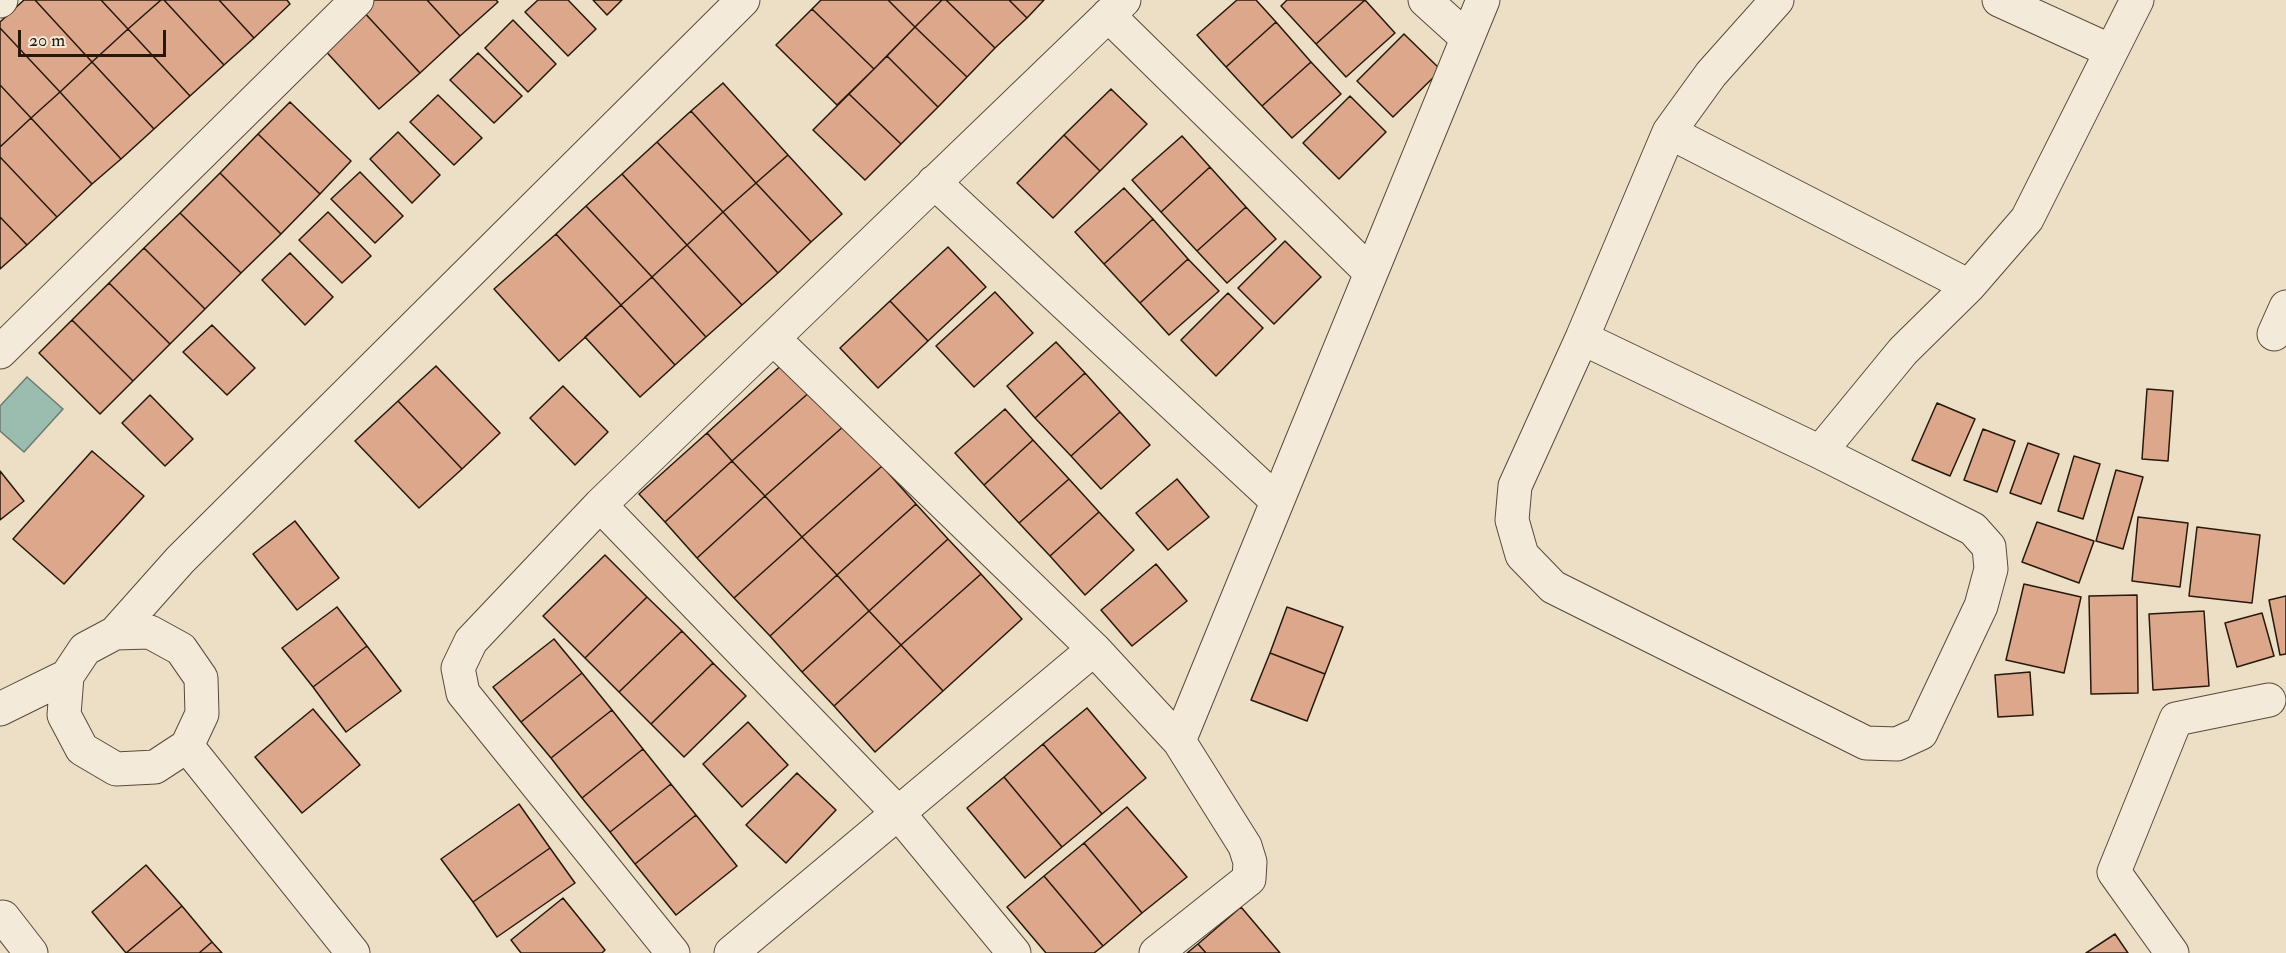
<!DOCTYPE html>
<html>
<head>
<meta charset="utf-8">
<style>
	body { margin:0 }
	#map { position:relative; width:2286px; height:953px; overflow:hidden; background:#eddfc5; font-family:"IM FELL Double Pica",serif }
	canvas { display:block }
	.scale { position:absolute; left:18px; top:30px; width:148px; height:27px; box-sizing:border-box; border:3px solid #27180c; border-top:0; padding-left:8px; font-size:18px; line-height:21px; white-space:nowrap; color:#27180c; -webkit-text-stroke:4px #f3ead9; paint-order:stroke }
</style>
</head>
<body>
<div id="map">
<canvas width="2286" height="953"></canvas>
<div class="scale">20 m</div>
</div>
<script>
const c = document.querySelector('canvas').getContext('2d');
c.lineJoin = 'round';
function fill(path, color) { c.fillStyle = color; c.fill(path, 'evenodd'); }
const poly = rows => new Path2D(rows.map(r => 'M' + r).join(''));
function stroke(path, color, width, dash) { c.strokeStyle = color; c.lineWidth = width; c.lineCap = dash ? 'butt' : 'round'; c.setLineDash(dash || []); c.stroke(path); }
const water = poly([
	[27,377,63,409,24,452,0,431,0,406,27,377]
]);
const building = poly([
	[24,0,35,0,92,62,60,92,0,28,0,22,24,0],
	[35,0,101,0,128,29,92,62,35,0],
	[101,0,161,0,128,29,101,0],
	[161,0,164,0,224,65,190,96,128,29,161,0],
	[164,0,219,0,254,38,224,65,164,0],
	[219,0,287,0,290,4,254,38,219,0],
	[371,0,427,0,460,36,420,73,361,9,371,0],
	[427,0,496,0,498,2,460,36,427,0],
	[538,0,568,0,596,29,568,56,525,12,538,0],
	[593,0,622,0,607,15,593,0],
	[821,0,888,0,915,27,874,69,812,9,821,0],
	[888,0,942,0,915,27,888,0],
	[942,0,946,0,995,48,967,77,915,27,942,0],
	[946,0,1009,0,1027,18,995,48,946,0],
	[1009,0,1044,0,1027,18,1009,0],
	[1237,0,1256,0,1276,22,1226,67,1197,35,1237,0],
	[1287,0,1365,0,1316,44,1281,6,1287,0],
	[1365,0,1395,33,1346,77,1316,44,1365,0],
	[361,9,420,73,379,109,320,45,361,9],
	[812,9,874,69,837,105,776,45,812,9],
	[513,20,556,64,528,92,485,48,513,20],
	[1276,22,1311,62,1262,106,1226,67,1276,22],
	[915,27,967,77,938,107,887,56,915,27],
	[0,28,60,92,31,118,0,85,0,28],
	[128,29,190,96,154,129,92,62,128,29],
	[1404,34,1441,70,1393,117,1357,81,1404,34],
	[478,53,522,96,494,123,450,80,478,53],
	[887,56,938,107,901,144,849,94,887,56],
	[92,62,154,129,121,159,60,92,92,62],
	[1311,62,1341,94,1292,138,1262,106,1311,62],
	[723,83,788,155,756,183,691,111,723,83],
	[0,85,31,118,0,147,0,85],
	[1111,89,1147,124,1100,171,1064,135,1111,89],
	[60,92,121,159,92,184,31,118,60,92],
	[849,94,901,144,865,180,813,130,849,94],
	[438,95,482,138,454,165,410,122,438,95],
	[1350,96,1386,132,1339,179,1303,143,1350,96],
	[290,102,351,161,320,194,258,134,290,102],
	[691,111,756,183,723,212,657,142,691,111],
	[31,118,92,184,57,217,0,157,0,147,31,118],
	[398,132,440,175,412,203,370,159,398,132],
	[258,134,320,194,281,234,220,173,258,134],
	[1064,135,1100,171,1053,218,1017,183,1064,135],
	[1182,136,1210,167,1161,212,1132,180,1182,136],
	[657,142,723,212,687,245,622,174,657,142],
	[788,155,842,214,811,242,756,183,788,155],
	[0,157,57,217,27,245,0,217,0,157],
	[1210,167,1246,207,1197,251,1161,212,1210,167],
	[360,172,403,216,375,243,331,199,360,172],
	[220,173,281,234,241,273,180,213,220,173],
	[622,174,687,245,652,277,586,206,622,174],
	[756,183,811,242,778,273,723,212,756,183],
	[1124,188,1153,219,1104,264,1075,232,1124,188],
	[586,206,652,277,621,305,556,234,586,206],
	[1246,207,1276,239,1227,283,1197,251,1246,207],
	[328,212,371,256,342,283,299,240,328,212],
	[723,212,778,273,742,305,687,245,723,212],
	[180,213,241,273,205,309,144,248,180,213],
	[0,217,27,245,0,269,0,217],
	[1153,219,1188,259,1140,303,1104,264,1153,219],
	[556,234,621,305,559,361,494,289,556,234],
	[1285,241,1321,277,1274,324,1238,288,1285,241],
	[687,245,742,305,706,337,652,277,687,245],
	[948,247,986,287,928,341,890,301,948,247],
	[144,248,205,309,170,344,109,283,144,248],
	[290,253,333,297,305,325,262,280,290,253],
	[1188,259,1219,291,1169,335,1140,303,1188,259],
	[652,277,706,337,675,365,621,305,652,277],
	[109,283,170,344,133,381,72,320,109,283],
	[995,292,1033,333,974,387,936,346,995,292],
	[1228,293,1263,328,1216,376,1181,340,1228,293],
	[890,301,928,341,878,388,840,348,890,301],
	[621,305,675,365,640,397,585,337,621,305],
	[72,320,133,381,100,414,39,353,72,320],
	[212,325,255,368,227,395,183,352,212,325],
	[1056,342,1085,373,1035,418,1007,386,1056,342],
	[786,361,812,390,732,461,707,433,786,361],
	[436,366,500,433,462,469,398,401,436,366],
	[1085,373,1120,412,1071,456,1035,418,1085,373],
	[563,386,608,432,575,465,530,418,563,386],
	[2147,389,2173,391,2168,461,2142,459,2147,389],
	[812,390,845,425,765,496,732,461,812,390],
	[150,395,193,439,165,466,122,423,150,395],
	[398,401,462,469,419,508,355,441,398,401],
	[1937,403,1975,419,1950,476,1912,460,1937,403],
	[1005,409,1033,440,984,485,955,453,1005,409],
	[1120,412,1150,445,1101,489,1071,456,1120,412],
	[845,425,882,466,802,537,765,496,845,425],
	[1983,429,2015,441,1997,492,1964,480,1983,429],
	[707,433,732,461,665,522,639,494,707,433],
	[1033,440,1069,479,1019,523,984,485,1033,440],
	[2028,443,2059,454,2041,504,2010,493,2028,443],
	[92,451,144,496,64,584,13,539,92,451],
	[2074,456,2100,464,2083,519,2058,511,2074,456],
	[732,461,765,496,697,558,665,522,732,461],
	[882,466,916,504,837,575,802,537,882,466],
	[2116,470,2143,477,2123,549,2096,541,2116,470],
	[0,471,24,501,0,520,0,471],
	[1069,479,1099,512,1050,556,1019,523,1069,479],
	[1177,479,1209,517,1168,550,1136,513,1177,479],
	[765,496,802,537,734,598,697,558,765,496],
	[916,504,948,539,869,611,837,575,916,504],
	[1099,512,1134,550,1085,595,1050,556,1099,512],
	[2138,517,2188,523,2180,587,2132,581,2138,517],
	[295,521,339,578,297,610,253,554,295,521],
	[2037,522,2094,541,2079,583,2022,562,2037,522],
	[2197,527,2260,535,2252,603,2189,596,2197,527],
	[802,537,837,575,770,636,734,598,802,537],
	[948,539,981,574,901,645,869,611,948,539],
	[605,555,647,597,585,658,543,616,605,555],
	[1156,564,1187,601,1132,646,1101,610,1156,564],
	[981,574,1022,619,943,691,901,645,981,574],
	[837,575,869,611,802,672,770,636,837,575],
	[2024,584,2081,597,2064,673,2006,660,2024,584],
	[2137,595,2138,693,2091,694,2089,596,2137,595],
	[2286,596,2286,654,2280,655,2269,600,2286,596],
	[647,597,682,631,619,692,585,658,647,597],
	[337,607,367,646,313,687,282,648,337,607],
	[1287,607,1343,627,1325,674,1270,653,1287,607],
	[869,611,901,645,834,706,802,672,869,611],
	[2204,611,2209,686,2153,690,2149,614,2204,611],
	[2262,613,2274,656,2237,667,2225,623,2262,613],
	[682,631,713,663,651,724,619,692,682,631],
	[554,639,582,673,521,722,493,687,554,639],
	[901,645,943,691,875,752,834,706,901,645],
	[367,646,401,691,346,732,313,687,367,646],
	[1270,653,1325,674,1307,721,1251,700,1270,653],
	[713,663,746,696,684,757,651,724,713,663],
	[2030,672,2033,715,1998,717,1995,675,2030,672],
	[582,673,612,710,551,758,521,722,582,673],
	[1087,708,1146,778,1102,814,1043,744,1087,708],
	[313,709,360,765,302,813,255,757,313,709],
	[612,710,643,749,582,798,551,758,612,710],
	[748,722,788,765,742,807,703,764,748,722],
	[1043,744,1102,814,1062,847,1004,777,1043,744],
	[643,749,671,784,610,832,582,798,643,749],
	[797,773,836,810,786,863,746,825,797,773],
	[1004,777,1062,847,1025,878,967,808,1004,777],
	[671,784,696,815,635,864,610,832,671,784],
	[519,804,550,848,473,902,441,859,519,804],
	[1127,807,1187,877,1142,913,1084,843,1127,807],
	[696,815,737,866,676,915,635,864,696,815],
	[1084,843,1142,913,1103,946,1044,876,1084,843],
	[550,848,575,883,497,937,473,902,550,848],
	[146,865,182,906,126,953,92,912,146,865],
	[1044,876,1103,946,1094,953,1046,953,1007,907,1044,876],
	[563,898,605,950,602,953,521,953,511,940,563,898],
	[182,906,212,942,199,953,126,953,182,906],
	[1241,907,1280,953,1206,953,1198,944,1241,907],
	[2115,934,2128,953,2086,953,2115,934],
	[212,942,222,953,199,953,212,942],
	[1198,944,1206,953,1187,953,1198,944]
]);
const minor = poly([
	[1425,0,1467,38],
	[1999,0,2111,51],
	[0,1,1,0],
	[1108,15,1370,272],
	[1669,132,1969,286],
	[934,182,1277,501],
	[2274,334,2286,307],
	[1582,338,1820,452,1973,529,1989,547,1991,569,1981,606,1921,733,1897,744,1866,743,1553,587,1522,555,1512,520,1515,486,1582,338,1669,132,1711,74,1777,0],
	[774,339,1094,649,1179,741,1245,846,1250,862,1249,879,1156,953],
	[0,352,357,0],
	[1820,452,1903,351,1969,286,2027,219,2137,0],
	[600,505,899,814,1014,953],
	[115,633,180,560,743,0],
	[0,709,67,676,85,649,115,633,150,632,181,649,201,678,202,714,187,746,155,767,116,769,82,749,64,715,67,676],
	[1179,741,1483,0],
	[187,746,353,953],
	[3,917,31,953],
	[673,953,463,693,458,668,471,641,600,505,1124,0],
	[731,953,1094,649],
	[2172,953,2114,872,2176,719,2269,700]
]);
fill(water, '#9abdb0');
stroke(water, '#6c7b6e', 1.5);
fill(building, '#dda78b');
stroke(building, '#27180c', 1.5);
stroke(minor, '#584a3a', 35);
stroke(minor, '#f3ead9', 33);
</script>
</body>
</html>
